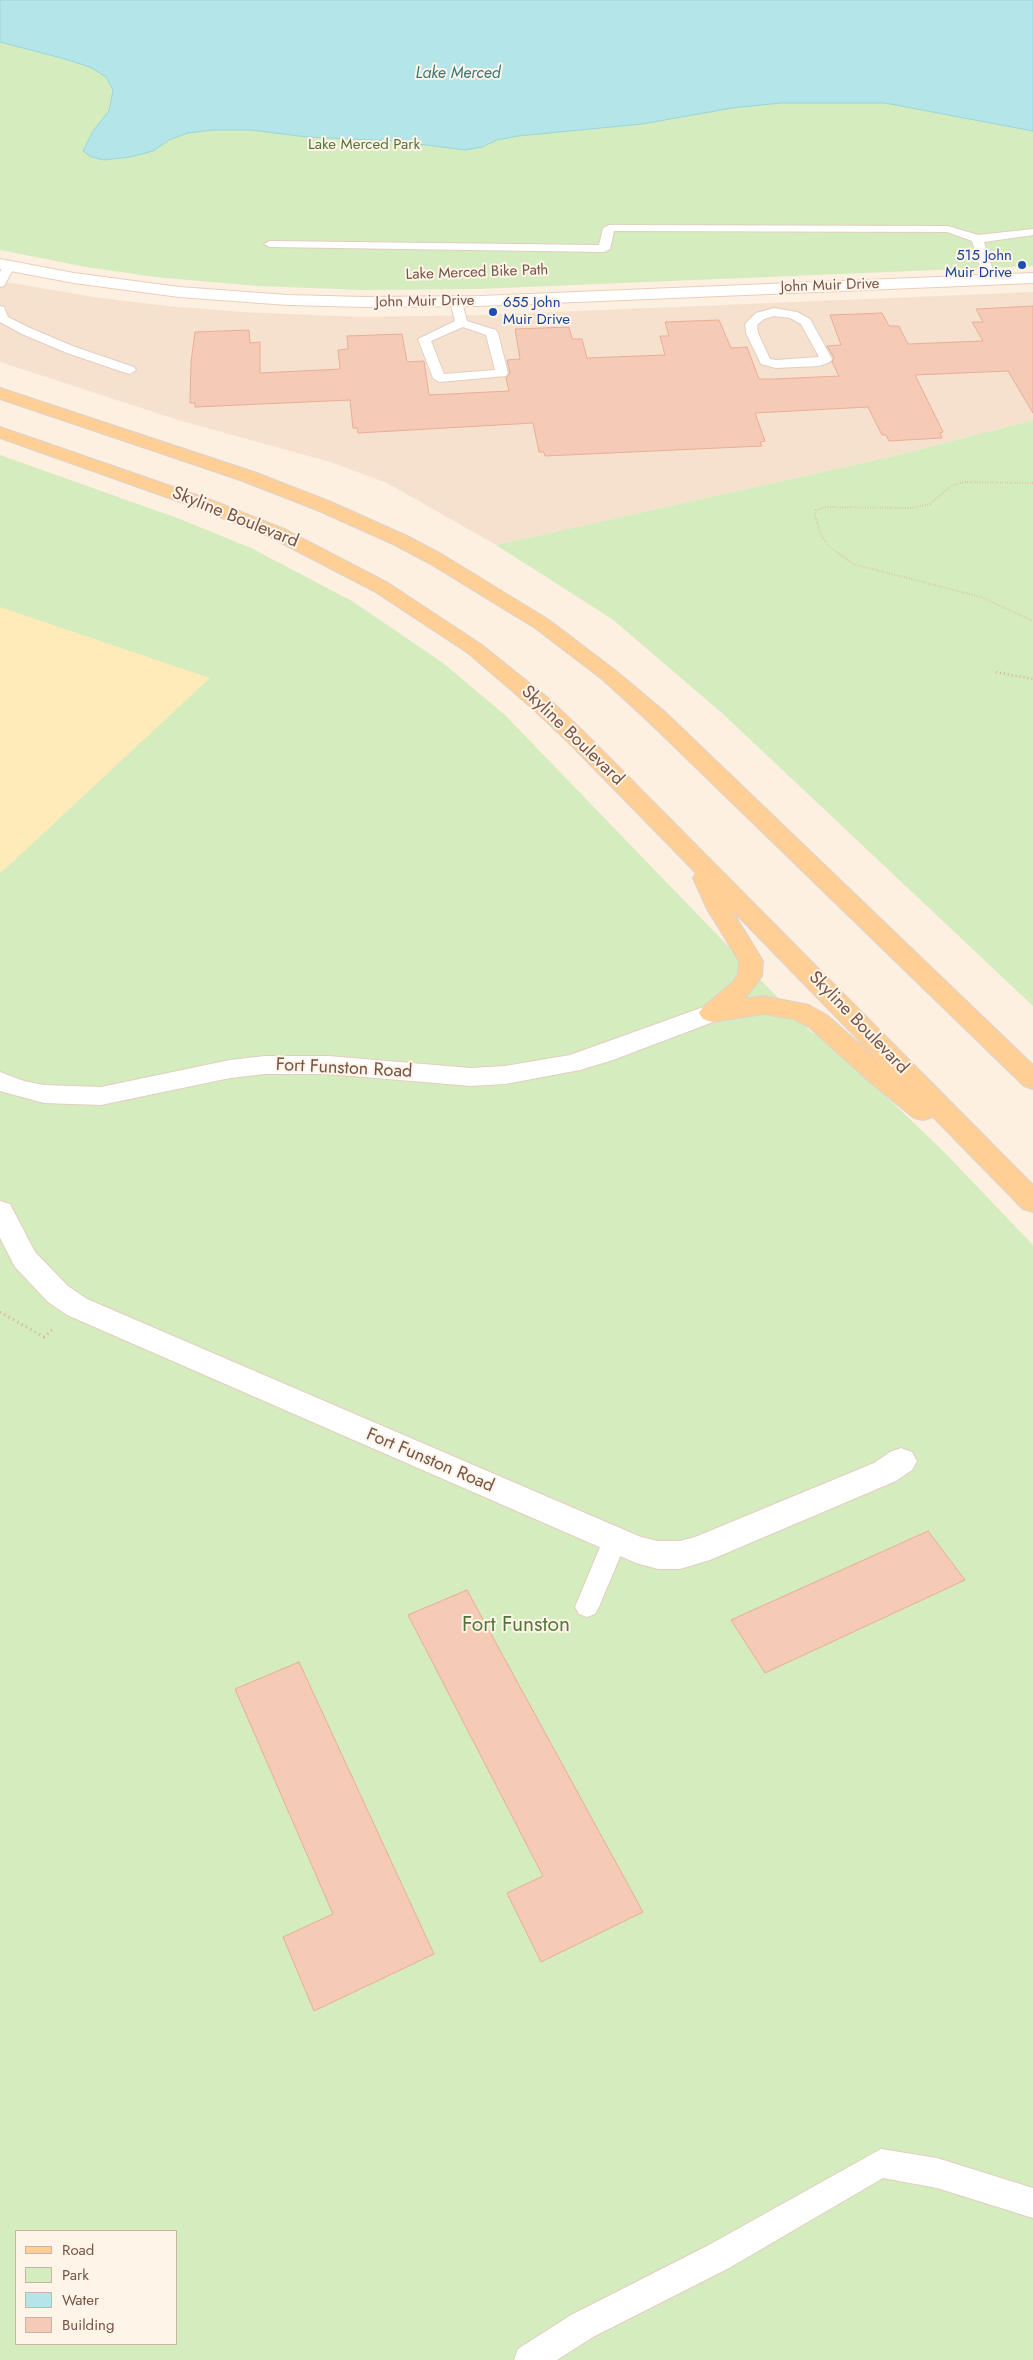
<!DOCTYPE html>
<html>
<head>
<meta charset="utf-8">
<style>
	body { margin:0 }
	#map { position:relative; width:1033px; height:2360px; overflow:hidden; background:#fef0e1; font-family:Jost,sans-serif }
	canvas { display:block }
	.legend { position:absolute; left:15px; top:2230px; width:162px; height:115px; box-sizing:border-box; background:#fff4e8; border:1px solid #c8b4a7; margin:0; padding:6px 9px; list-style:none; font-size:15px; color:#765346 }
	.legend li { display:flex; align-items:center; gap:10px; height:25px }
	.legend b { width:25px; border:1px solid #c8b4a7 }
</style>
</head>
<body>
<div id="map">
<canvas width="1033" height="2360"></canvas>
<ul class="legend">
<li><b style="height:6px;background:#ffcf96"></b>Road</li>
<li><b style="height:14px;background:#d5ecbe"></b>Park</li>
<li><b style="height:14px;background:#b4e5e8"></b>Water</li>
<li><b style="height:14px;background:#f5cab6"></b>Building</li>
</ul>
</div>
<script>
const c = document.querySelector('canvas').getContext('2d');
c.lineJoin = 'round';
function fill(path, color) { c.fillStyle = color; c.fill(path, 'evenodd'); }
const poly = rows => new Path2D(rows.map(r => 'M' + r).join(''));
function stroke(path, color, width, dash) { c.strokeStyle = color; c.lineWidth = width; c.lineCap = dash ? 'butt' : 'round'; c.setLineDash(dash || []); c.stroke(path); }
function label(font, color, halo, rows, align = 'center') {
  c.font = font + ' Jost,sans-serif'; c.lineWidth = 4; c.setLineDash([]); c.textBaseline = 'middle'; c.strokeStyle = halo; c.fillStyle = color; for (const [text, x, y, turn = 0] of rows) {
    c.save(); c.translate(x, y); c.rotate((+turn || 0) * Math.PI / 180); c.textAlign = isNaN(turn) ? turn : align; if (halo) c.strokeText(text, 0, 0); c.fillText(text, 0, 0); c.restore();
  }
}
const residential = poly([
	[0,281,94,297,168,306,243,312,362,317,482,315,1033,292,1033,420,898,455,496,545,387,483,330,462,178,420,0,362]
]);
const green = poly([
	[0,0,1033,0,1033,266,478,289,363,290,257,286,155,277,86,267,0,250],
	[1033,420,1033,1006,722,713,612,619,496,545,898,455],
	[0,455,180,519,251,548,352,601,443,663,505,715,811,1032,828,1040,944,1152,1033,1245,1033,2360,0,2360],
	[16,2231,176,2231,176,2344,16,2344]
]);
const sand = poly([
	[0,607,210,678,2,872,0,872]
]);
const water = poly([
	[0,0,1033,0,1033,131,885,103,781,103,732,108,642,124,518,136,497,140,482,147,465,150,395,141,307,137,251,130,212,130,188,133,169,140,153,151,130,157,104,160,91,157,83,151,93,131,109,111,113,90,106,77,90,67,65,59,0,42,0,0]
]);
const building = poly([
	[1033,306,1033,413,1008,371,915,375,943,432,940,433,942,438,889,441,886,435,882,435,868,407,755,413,765,441,760,442,762,446,545,456,544,452,539,452,533,423,358,433,357,428,353,428,350,400,195,407,195,403,190,403,191,362,195,332,249,330,250,343,260,342,260,373,340,369,338,350,348,349,347,336,402,334,407,362,424,361,429,395,509,391,506,378,510,373,507,360,520,359,515,329,569,327,572,339,582,339,587,358,665,355,660,336,669,336,665,322,719,320,731,348,747,347,759,379,774,379,839,376,832,362,834,358,827,346,841,345,830,315,882,313,889,326,899,326,908,344,983,341,972,322,983,322,976,309,1033,306],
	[928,1531,965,1580,765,1673,731,1620,928,1531],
	[467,1590,643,1912,541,1962,507,1893,543,1876,408,1615,467,1590],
	[299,1662,434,1954,314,2011,283,1937,333,1914,235,1689,299,1662]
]);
const pathFar2 = poly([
	[1033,483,964,482,951,486,930,504,912,508,824,507,816,510,815,516,822,537,830,547,853,564,981,597,1033,621]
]);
const pathFar1 = poly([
	[996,672,1033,679]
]);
const path = poly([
	[0,1312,44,1337,54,1328]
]);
const lane = poly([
	[609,225,948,226,978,235,1033,229,1033,235,984,242,996,280,990,284,984,280,972,241,947,232,614,231,610,249,604,252,270,247,264,244,270,241,599,245,603,228,609,225],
	[9,263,15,266,4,286,0,287,0,272,5,264,9,263],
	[456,298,462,302,467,321,496,330,498,333,508,373,506,376,439,382,433,378,418,339,455,321,450,302,456,298],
	[463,327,486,335,495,370,444,374,431,341,463,327],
	[0,306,4,307,8,317,30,328,75,347,134,367,136,370,130,374,126,373,67,353,22,334,0,322,0,306],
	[774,308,797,312,810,319,832,359,830,362,819,366,776,368,761,364,746,333,745,324,756,313,774,308],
	[774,316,790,318,801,324,819,357,776,360,770,359,758,333,757,325,764,319,774,316],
	[615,1530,623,1533,627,1540,599,1607,595,1614,587,1617,579,1614,575,1607,603,1540,607,1533,615,1530],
	[881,2149,937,2158,1033,2188,1033,2218,937,2188,883,2178,729,2268,593,2337,557,2360,514,2360,518,2349,571,2315,707,2246,881,2149]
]);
const street = poly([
	[712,1004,721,1007,725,1013,721,1019,613,1060,580,1070,505,1084,471,1086,328,1074,265,1074,230,1078,101,1105,44,1103,0,1091,0,1072,24,1081,44,1085,101,1087,230,1060,265,1056,328,1056,471,1068,505,1066,570,1055,712,1004],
	[0,1201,10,1204,35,1252,68,1286,87,1299,641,1537,658,1541,680,1541,695,1537,874,1463,890,1452,901,1448,912,1452,917,1461,912,1470,896,1481,710,1560,680,1569,658,1569,636,1563,67,1315,48,1302,15,1267,0,1238,0,1201]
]);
const secondary = poly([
	[0,259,74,273,179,287,288,295,365,297,480,296,1033,273,1033,283,480,306,365,307,288,305,179,297,74,283,0,269,0,259]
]);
const primary = poly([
	[0,388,254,472,331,502,407,536,443,555,549,620,616,671,665,712,1033,1065,1033,1089,1024,1086,649,722,602,679,535,628,429,563,393,544,317,510,240,480,0,399,0,388],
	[0,427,211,500,284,529,388,583,482,645,548,698,586,734,1033,1185,1033,1212,1023,1209,933,1117,923,1120,914,1118,870,1082,810,1028,794,1019,763,1014,712,1022,703,1019,699,1013,703,1007,732,983,738,975,739,961,707,909,693,878,696,873,570,744,532,708,468,653,374,591,270,537,197,508,0,438,0,427],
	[731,909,881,1063,828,1016,809,1005,763,996,745,999,762,976,763,961,731,909]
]);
const markers = [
	[1022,265,5,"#1a4fb4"],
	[493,312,5,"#1a4fb4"]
];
const farParknames = [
	["Lake Merced Park",364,145]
];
const farTransitnames = [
	["515 John",1012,256],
	["Muir Drive",1012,273],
	["655 John",503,303,"left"],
	["Muir Drive",503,320,"left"]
];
const farStreetnames = [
	["Lake Merced Bike Path",477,273,-2],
	["John Muir Drive",830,286,-2],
	["John Muir Drive",425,302,-1]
];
const farWaternames = [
	["Lake Merced",458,74]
];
const streetNames = [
	["Skyline Boulevard",235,518,22],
	["Skyline Boulevard",572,736,44],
	["Skyline Boulevard",858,1023,46],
	["Fort Funston Road",344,1069,3],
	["Fort Funston Road",430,1461,23]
];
const nearParknames = [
	["Fort Funston",516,1626]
];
fill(residential, '#f6e1cf');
fill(green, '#d5ecbe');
fill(sand, '#ffeab9');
fill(water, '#b4e5e8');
stroke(water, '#9ad6db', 1);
fill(building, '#f5cab6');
stroke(building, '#e9ae96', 1);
stroke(lane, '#e4cdbf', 2);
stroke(street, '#e4cdbf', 2);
stroke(secondary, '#eacdbb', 2);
stroke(primary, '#dbd2cf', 2);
stroke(pathFar2, '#daad9a', 2, [0.5, 2]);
stroke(pathFar1, '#daad9a', 2.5, [1, 3]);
stroke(path, '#daad9a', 3, [1, 4]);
fill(lane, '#fff');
fill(street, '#fff');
fill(secondary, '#fff');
fill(primary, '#ffcf96');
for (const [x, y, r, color] of markers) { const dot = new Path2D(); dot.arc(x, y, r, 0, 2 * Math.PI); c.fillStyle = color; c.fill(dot); stroke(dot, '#fff4e8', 2); }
label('15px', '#52773b', '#fff4e8', farParknames);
label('15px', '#164399', '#fff4e8', farTransitnames, 'right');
label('15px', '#765346', '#fff4e8', farStreetnames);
label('italic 16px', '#39787d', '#fff4e8', farWaternames);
label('18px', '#765346', '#fff4e8', streetNames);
label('21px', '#52773b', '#fff4e8', nearParknames);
</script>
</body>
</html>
